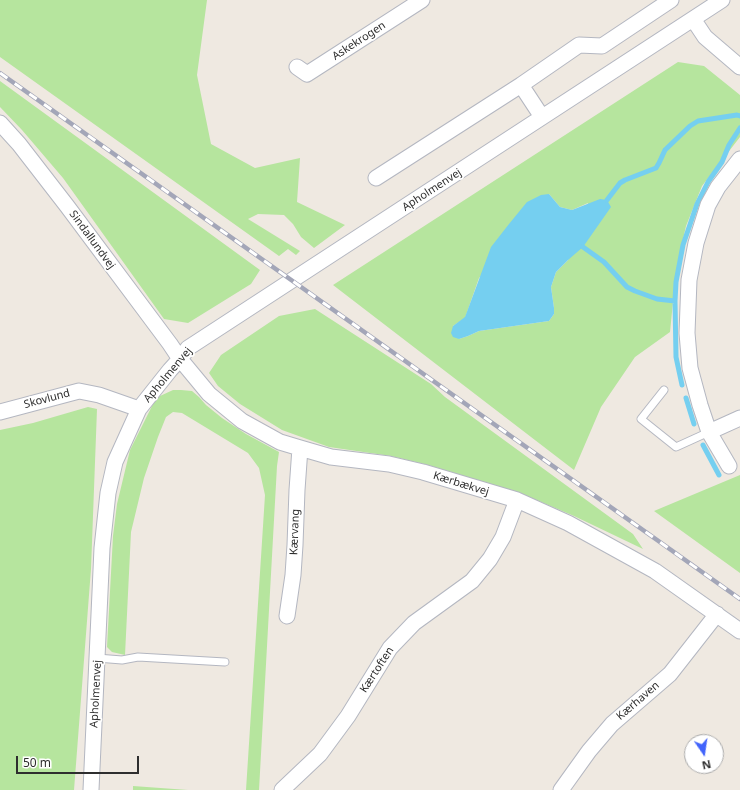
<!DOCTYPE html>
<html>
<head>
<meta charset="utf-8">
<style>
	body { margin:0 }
	#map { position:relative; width:740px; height:790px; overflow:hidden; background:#efe9e1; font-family:"Noto Sans",sans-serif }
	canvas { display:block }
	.north { position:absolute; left:684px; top:734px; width:40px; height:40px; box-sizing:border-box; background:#fff; border:1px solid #ababab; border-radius:50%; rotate:167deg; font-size:11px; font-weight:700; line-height:16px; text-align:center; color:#2e2e2e }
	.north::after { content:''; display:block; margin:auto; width:14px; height:18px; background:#4264fb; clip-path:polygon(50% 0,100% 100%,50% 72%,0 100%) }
	.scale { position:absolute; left:16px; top:756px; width:123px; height:18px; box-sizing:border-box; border:2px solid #2e2e2e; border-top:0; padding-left:5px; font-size:12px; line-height:14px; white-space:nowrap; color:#2e2e2e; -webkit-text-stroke:3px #fff; paint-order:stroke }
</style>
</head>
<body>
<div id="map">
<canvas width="740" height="790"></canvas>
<div class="north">N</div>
<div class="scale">50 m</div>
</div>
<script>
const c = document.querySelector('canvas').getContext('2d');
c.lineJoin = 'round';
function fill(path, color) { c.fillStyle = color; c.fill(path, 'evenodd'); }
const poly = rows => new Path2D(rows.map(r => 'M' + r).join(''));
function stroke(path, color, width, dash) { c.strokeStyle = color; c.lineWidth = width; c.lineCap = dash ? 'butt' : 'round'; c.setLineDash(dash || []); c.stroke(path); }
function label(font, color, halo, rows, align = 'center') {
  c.font = font + ' "Noto Sans",sans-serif'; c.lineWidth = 3.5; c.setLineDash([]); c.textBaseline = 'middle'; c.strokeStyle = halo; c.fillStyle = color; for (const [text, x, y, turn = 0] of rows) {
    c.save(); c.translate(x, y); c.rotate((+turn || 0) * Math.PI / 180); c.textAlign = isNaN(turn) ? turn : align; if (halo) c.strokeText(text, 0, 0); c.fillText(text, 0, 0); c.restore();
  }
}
const green = poly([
	[0,0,207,0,197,75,211,144,255,168,300,158,297,202,345,225,314,248,301,237,293,224,284,215,258,214,248,219,300,251,296,255,288,249,279,256,0,57],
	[678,62,704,66,740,95,740,137,702,186,686,226,676,272,670,332,635,357,601,407,574,470,333,285],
	[549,194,560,207,572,210,588,203,568,260,556,272,551,287,554,308,554,314,549,321,479,331,468,336,459,339,453,326,465,318,479,278],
	[0,81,260,270,251,284,188,323,164,319,63,178,22,130,0,107],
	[315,309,431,384,445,397,633,534,643,549,574,516,520,493,428,465,391,456,329,447,282,430,240,404,218,386,209,373,221,355,279,316],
	[173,390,181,390,192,391,199,397,206,405,222,418,246,434,279,452,277,466,259,790,246,790,265,495,259,468,248,453,182,413,173,412,166,417,158,437,144,478,131,532,125,655,112,652,107,647,113,536,117,504,130,450,153,404,160,396],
	[88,407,97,409,91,569,74,790,0,790,0,430,33,423],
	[740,475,740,573,654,511],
	[133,786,188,790,133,790]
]);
const water = poly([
	[549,194,560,207,572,210,600,199,607,200,611,207,583,247,568,260,556,272,551,287,554,308,554,314,549,321,479,331,468,336,459,339,453,337,451,333,453,326,465,317,491,247,509,224,527,202,541,195]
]);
const stream = poly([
	[607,200,620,183,625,180,656,168,659,163,665,150,690,126,698,121,737,115,740,116],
	[583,247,604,262,627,287,635,291,657,299,675,301],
	[682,385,676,357,675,301,676,282,683,245,697,204,708,182,722,162,729,145,740,128],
	[686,398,694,424],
	[703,445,719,475]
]);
const lane = poly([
	[664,390,641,419,676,447,709,432],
	[97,658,122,660,138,657,225,662]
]);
const street = poly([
	[693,19,705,37,740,67],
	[297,67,307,74,422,0],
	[521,85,542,117],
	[0,123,19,144,67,206,170,344,180,359,209,394,242,421,280,442,300,448,331,457,389,464,423,472,517,500,568,523,655,571,740,631],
	[376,178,521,85,579,45,602,46,671,0],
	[0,412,79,391,99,395,139,409],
	[709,432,740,418],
	[729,466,709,432,700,405,690,368,687,333,689,280,696,243,708,205,718,187,740,159],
	[287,616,293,575,295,545,297,490,300,448],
	[91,790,102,548,108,493,115,462,139,409,170,370,180,359,188,348,722,0],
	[282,790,320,754,348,716,390,648,414,623,472,581,490,559,503,537,517,500],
	[561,790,589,751,612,724,670,674,717,614]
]);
const rail = poly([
	[0,73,740,599]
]);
const streetNames = [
	["Askekrogen",359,41,-33],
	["Apholmenvej",432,190,-33],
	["Sindallundvej",92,240,54],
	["Apholmenvej",168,375,-50],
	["Skovlund",47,399,-15],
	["Kærbækvej",461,484,17],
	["Kærvang",295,532,-88],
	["Kærtoften",377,670,-57],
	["Apholmenvej",96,694,-87],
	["Kærhaven",638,701,-41]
];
fill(green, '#b6e59e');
fill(water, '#75cff0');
stroke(stream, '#75cff0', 5);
stroke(lane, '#b4b7c1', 9);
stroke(street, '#b4b7c1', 17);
stroke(lane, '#fff', 7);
stroke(street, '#fff', 15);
stroke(rail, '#a3a6b8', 4.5);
stroke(rail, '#fff', 3, [9]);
label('11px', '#2e2e2e', '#fff', streetNames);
</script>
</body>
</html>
